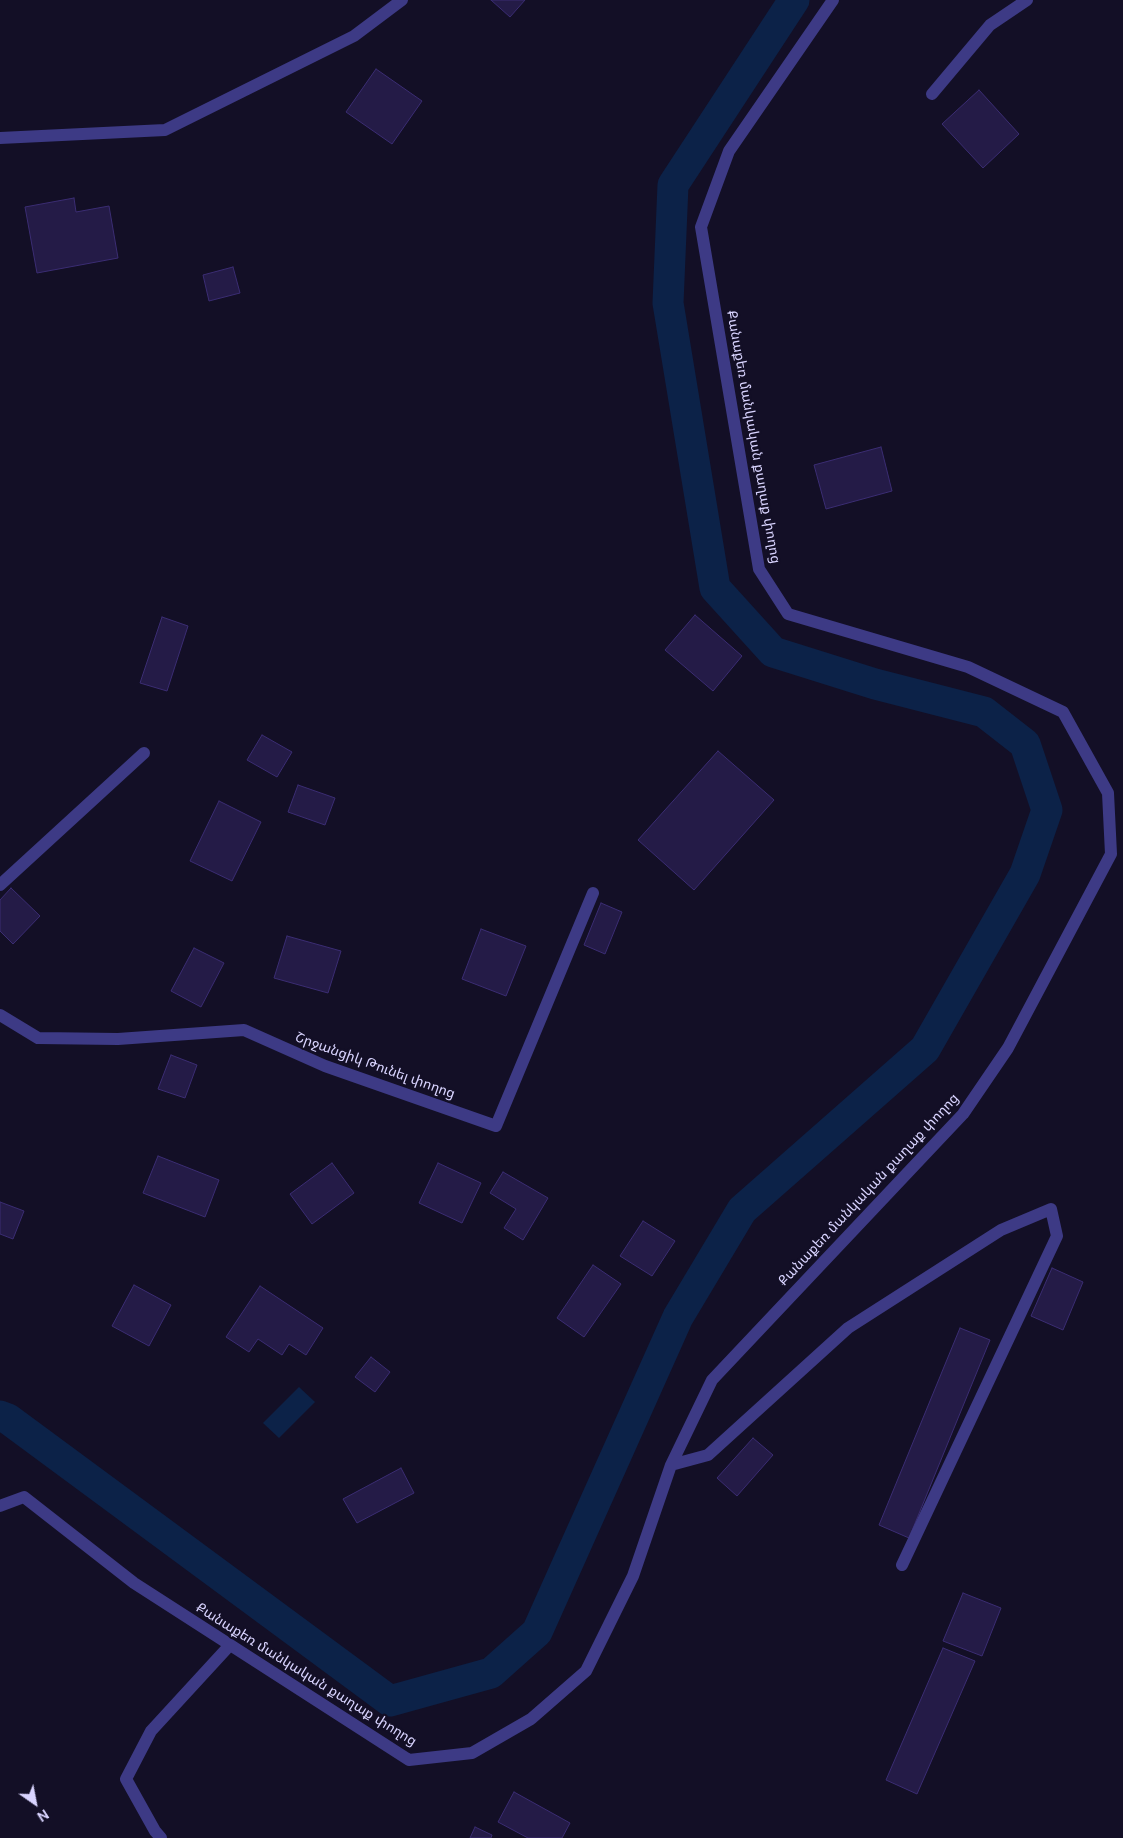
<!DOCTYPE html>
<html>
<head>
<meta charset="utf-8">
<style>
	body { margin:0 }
	#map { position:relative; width:1123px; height:1838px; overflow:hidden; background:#130f26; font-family:"DM Sans",sans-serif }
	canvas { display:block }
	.north { position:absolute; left:10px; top:1778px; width:50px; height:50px; -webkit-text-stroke:4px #130f26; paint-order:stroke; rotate:147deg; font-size:14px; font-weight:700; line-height:20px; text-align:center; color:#d9d4ff }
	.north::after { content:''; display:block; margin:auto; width:18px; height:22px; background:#d9d4ff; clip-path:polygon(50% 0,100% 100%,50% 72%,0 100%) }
</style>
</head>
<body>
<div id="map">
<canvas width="1123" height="1838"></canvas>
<div class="north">N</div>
</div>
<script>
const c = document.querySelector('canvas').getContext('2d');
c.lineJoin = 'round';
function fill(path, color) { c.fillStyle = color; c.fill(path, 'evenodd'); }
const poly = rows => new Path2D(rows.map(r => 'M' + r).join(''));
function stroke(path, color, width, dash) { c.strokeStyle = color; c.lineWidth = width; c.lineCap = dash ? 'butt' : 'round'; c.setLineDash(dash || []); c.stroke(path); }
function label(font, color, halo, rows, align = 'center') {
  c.font = font + ' "DM Sans","Noto Sans Armenian",sans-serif'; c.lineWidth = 4.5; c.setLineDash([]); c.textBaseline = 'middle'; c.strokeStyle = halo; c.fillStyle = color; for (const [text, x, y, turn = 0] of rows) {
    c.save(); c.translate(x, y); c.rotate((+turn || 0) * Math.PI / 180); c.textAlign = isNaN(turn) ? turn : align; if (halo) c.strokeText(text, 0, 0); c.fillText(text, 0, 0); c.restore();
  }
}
const water = poly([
	[299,1387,315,1402,279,1438,263,1423]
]);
const canal = poly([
	[0,1416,8,1419,390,1701,491,1673,537,1632,678,1317,742,1210,925,1049,1025,874,1047,810,1025,744,984,712,875,684,773,652,715,588,668,303,673,185,794,0]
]);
const building = poly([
	[491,0,525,0,510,17,491,0],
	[376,69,422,101,392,144,346,112,376,69],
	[979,90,1019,134,983,168,942,124,979,90],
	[74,198,76,212,109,206,118,258,37,273,25,207,74,198],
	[233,267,240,293,209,301,203,275,233,267],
	[881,447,892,491,826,509,814,465,881,447],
	[695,615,742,656,713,691,665,650,695,615],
	[162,617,188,626,167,691,140,683,162,617],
	[262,735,292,752,277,777,247,760,262,735],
	[718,751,774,800,694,890,638,840,718,751],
	[298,785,335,798,325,825,288,812,298,785],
	[219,801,261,822,232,881,190,861,219,801],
	[11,888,40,916,13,944,0,931,0,900,11,888],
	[601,903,622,912,605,954,584,945,601,903],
	[481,929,526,946,506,996,462,979,481,929],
	[287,936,341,951,328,993,274,978,287,936],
	[194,948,224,963,201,1007,171,991,194,948],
	[171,1055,197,1065,185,1098,158,1089,171,1055],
	[158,1156,219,1180,205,1217,143,1193,158,1156],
	[332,1163,354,1193,312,1224,290,1194,332,1163],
	[438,1163,481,1183,462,1223,419,1203,438,1163],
	[503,1172,548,1198,523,1240,504,1228,516,1209,490,1193,503,1172],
	[0,1202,24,1211,13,1239,0,1234,0,1202],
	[643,1221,675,1241,652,1276,620,1256,643,1221],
	[593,1265,621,1284,584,1337,557,1318,593,1265],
	[1052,1268,1083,1282,1063,1330,1031,1316,1052,1268],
	[134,1285,171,1305,149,1346,112,1326,134,1285],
	[260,1286,323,1328,306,1355,289,1344,282,1355,258,1339,249,1352,226,1337,260,1286],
	[960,1328,990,1340,909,1538,879,1525,960,1328],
	[371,1357,390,1372,375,1392,355,1377,371,1357],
	[753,1438,773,1455,737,1496,717,1478,753,1438],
	[401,1468,414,1493,357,1523,343,1499,401,1468],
	[963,1593,1001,1608,982,1656,943,1641,963,1593],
	[943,1648,975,1661,917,1794,886,1780,943,1648],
	[514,1792,570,1823,562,1838,528,1838,498,1822,514,1792],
	[475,1827,492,1835,491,1838,470,1838,475,1827]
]);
const minor = poly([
	[932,94,990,25,1027,0],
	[0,138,165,130,354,36,402,0],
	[0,885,144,753],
	[0,1015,38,1038,118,1039,244,1030,325,1066,496,1126,593,893],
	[671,1465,708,1455,848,1328,1001,1230,1051,1209,1057,1236,902,1565],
	[0,1506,24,1497,134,1583,409,1760,472,1753,531,1719,586,1671,633,1576,671,1465,712,1380,963,1114,1008,1048,1111,854,1108,793,1063,712,968,667,788,614,759,569,701,227,729,151,833,0],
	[161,1838,155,1831,126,1779,151,1731,230,1645]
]);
const streetNames = [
	["Քանաքեռ մանկական քաղաք փողոց",753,437,80],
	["Շրջանցիկ Թունել փողոց",375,1066,20],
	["Քանաքեռ մանկական քաղաք փողոց",869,1190,-47],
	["Քանաքեռ մանկական քաղաք փողոց",306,1675,32]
];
fill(water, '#0c2248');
stroke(canal, '#0c2248', 31);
fill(building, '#241b47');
stroke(building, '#3b2d73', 1);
stroke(minor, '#3d3a85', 12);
label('14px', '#d9d4ff', '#130f26', streetNames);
</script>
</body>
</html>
